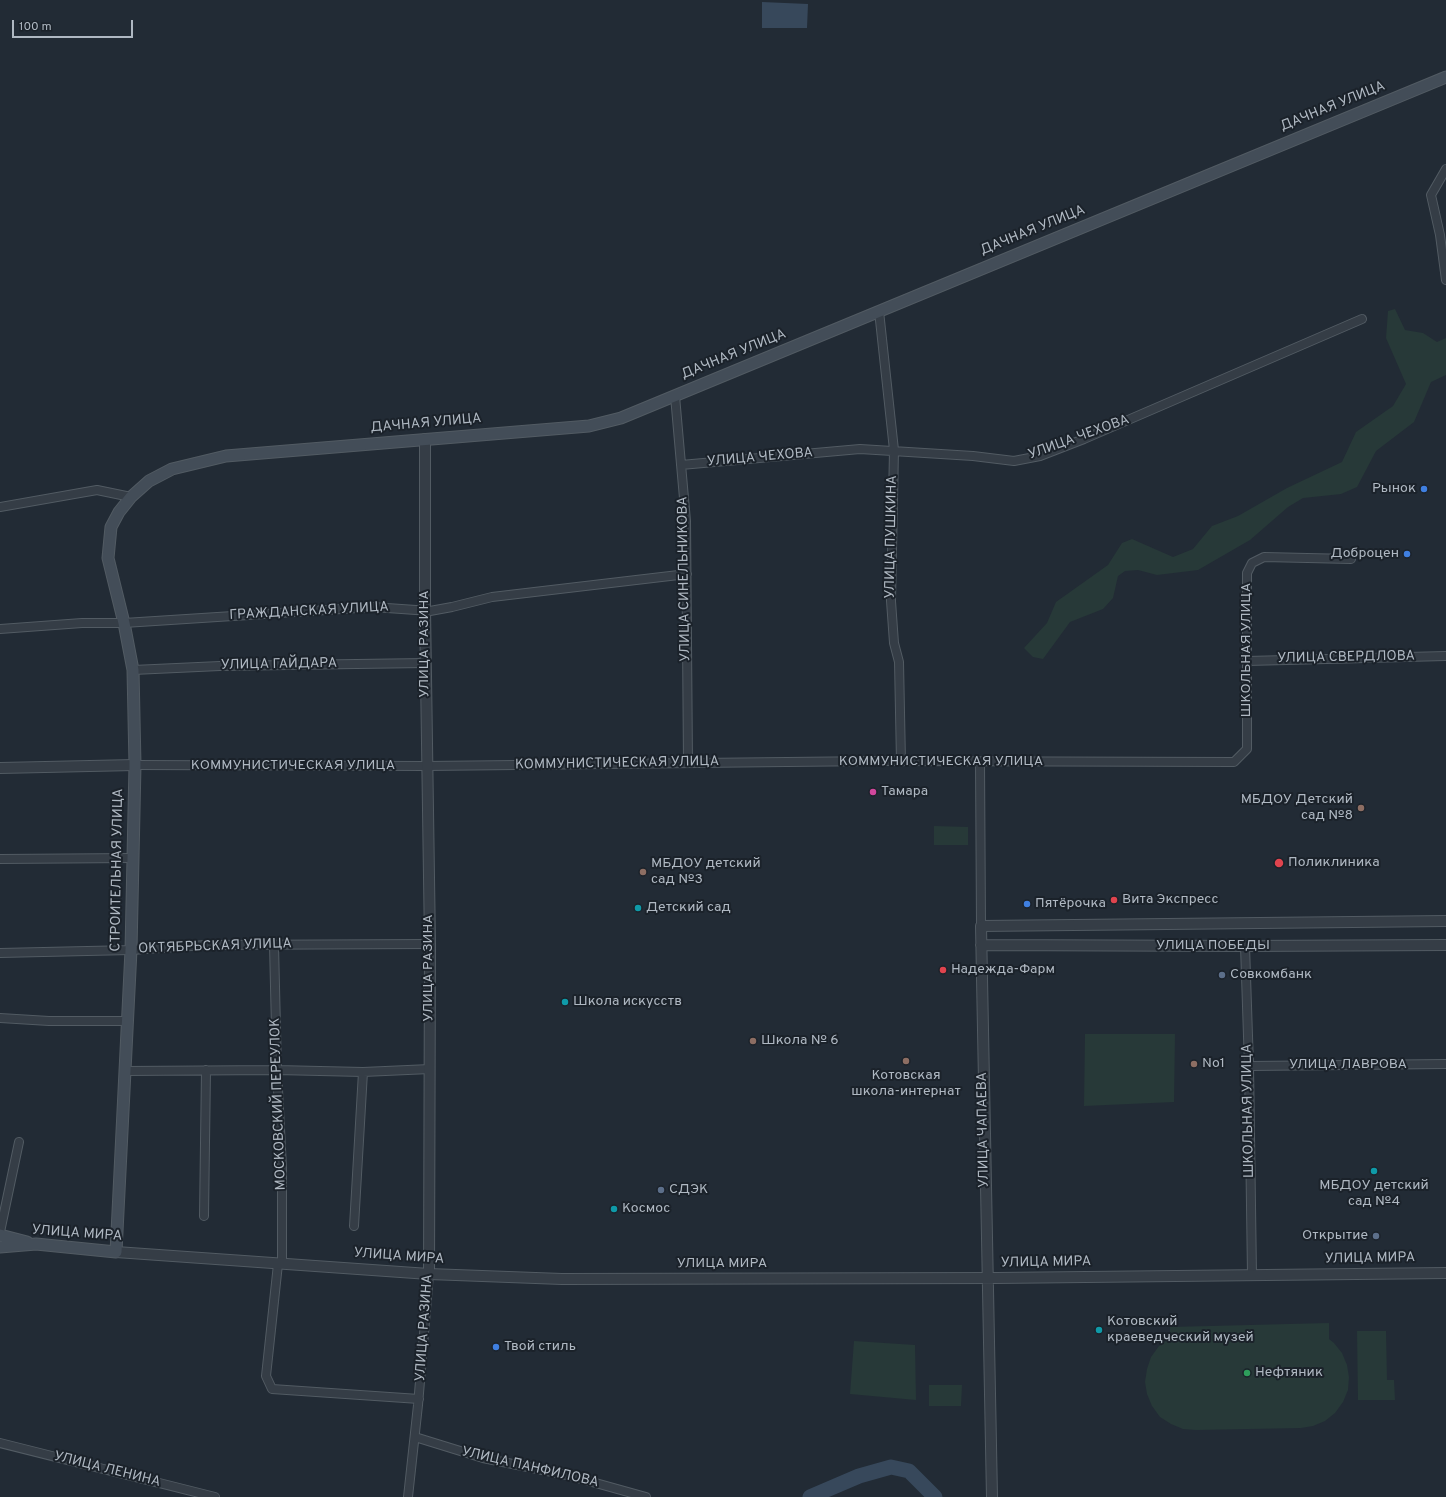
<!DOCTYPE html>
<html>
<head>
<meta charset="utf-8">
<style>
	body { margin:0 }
	#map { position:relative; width:1446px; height:1497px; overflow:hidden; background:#222b35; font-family:Overpass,sans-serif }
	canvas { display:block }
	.scale { position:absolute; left:12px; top:20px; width:121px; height:18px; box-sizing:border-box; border:2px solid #afb8c2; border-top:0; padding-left:5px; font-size:12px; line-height:14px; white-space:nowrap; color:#afb8c2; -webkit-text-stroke:3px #1b222a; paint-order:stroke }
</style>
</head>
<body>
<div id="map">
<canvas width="1446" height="1497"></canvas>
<div class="scale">100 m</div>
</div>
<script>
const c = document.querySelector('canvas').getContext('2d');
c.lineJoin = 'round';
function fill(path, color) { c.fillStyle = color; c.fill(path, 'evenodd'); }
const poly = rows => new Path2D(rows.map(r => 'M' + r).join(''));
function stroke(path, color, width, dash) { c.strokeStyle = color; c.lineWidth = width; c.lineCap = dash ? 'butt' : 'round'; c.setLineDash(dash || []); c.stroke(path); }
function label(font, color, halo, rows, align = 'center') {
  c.font = font + ' Overpass,sans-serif'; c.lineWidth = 4; c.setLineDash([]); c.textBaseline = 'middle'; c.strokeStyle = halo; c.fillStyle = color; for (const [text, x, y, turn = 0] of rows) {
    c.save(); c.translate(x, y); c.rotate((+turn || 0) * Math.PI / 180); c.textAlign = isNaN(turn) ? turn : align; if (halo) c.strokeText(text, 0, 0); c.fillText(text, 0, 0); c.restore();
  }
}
const green = poly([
	[1395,309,1405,330,1423,333,1437,342,1446,338,1446,375,1431,382,1414,422,1376,451,1357,487,1341,494,1303,498,1288,507,1250,540,1198,570,1157,575,1138,570,1125,571,1118,576,1113,598,1103,609,1070,622,1043,659,1033,657,1024,648,1047,623,1056,602,1108,565,1122,543,1132,539,1173,557,1193,549,1212,526,1238,516,1287,488,1342,462,1356,432,1393,406,1406,384,1386,338,1388,311],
	[934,826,968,827,968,845,934,845],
	[1085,1034,1175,1034,1174,1102,1084,1106],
	[1329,1323,1329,1339,1334,1343,1342,1353,1347,1365,1349,1377,1348,1390,1343,1402,1335,1413,1325,1421,1313,1426,1301,1428,1196,1430,1183,1429,1171,1424,1160,1417,1152,1406,1147,1394,1145,1382,1147,1369,1151,1357,1159,1346,1170,1338,1170,1327],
	[1357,1331,1386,1331,1387,1380,1394,1380,1395,1400,1358,1400],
	[854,1341,915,1345,916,1400,850,1394],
	[929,1385,962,1385,961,1406,929,1406]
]);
const water = poly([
	[762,2,808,4,807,28,762,28]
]);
const river = poly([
	[810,1497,859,1476,891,1467,909,1471,935,1497]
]);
const minor = poly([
	[1446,169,1431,195,1440,235,1446,280],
	[879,311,894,450,891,601,894,643,899,662,901,762],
	[675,396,686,521,688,763],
	[681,465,860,449,973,456,1014,461,1040,456,1084,439,1362,319],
	[0,507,97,490,131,497],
	[0,629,82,623,124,623,373,607,430,611,452,607,492,597,687,574],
	[1247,661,1446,656],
	[133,670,220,666,425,663],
	[980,762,981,926],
	[135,765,426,766,877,761,1234,762,1247,749,1247,573,1252,563,1264,557,1351,559],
	[0,859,133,858],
	[274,945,277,1070,282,1168,282,1264],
	[1245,946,1249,1066,1252,1275],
	[0,953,131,950,206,945,430,944],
	[0,1018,49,1021,127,1021],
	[1249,1066,1446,1064],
	[125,1071,277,1070,363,1072,430,1069],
	[204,1216,206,1070],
	[354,1226,363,1072],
	[0,1232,19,1142],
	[278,1264,266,1376,272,1389,419,1399],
	[415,1437,483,1458,567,1475,646,1497],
	[0,1443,215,1497],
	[408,1497,418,1405,429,1274]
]);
const tertiary = poly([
	[425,439,425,609,430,944,429,1274],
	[0,768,135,765],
	[981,945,1245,946,1446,945],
	[116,1252,429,1274,562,1279,996,1278,1446,1273],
	[992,1497,981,926,1446,921]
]);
const secondary = poly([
	[0,1235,27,1242],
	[0,1247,36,1244,116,1252,131,950,135,765,133,670,124,623,108,558,111,527,119,512,131,497,149,481,172,469,226,456,589,426,621,418,1446,77]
]);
const markers = [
	[1424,489,4,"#3f7fe0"],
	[1407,554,4,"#3f7fe0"],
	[873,792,4,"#d1479c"],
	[1361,808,4,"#8d6e63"],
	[1279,863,5,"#e0444e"],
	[643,872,4,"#8d6e63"],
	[1114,900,4,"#e0444e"],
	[1027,904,4,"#3f7fe0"],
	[638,908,4,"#0f9aa8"],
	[943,970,4,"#e0444e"],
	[1222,975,4,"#5c6f8a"],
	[565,1002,4,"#0f9aa8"],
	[753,1041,4,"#8d6e63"],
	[906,1061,4,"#8d6e63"],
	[1194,1064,4,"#8d6e63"],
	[1374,1171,4,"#0f9aa8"],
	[661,1190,4,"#5c6f8a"],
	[614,1209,4,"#0f9aa8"],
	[1376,1236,4,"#5c6f8a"],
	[1099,1330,4,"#0f9aa8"],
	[496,1347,4,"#3f7fe0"],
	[1247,1373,4,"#2e9e5b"]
];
const streetNames = [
	["ДАЧНАЯ УЛИЦА",1333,107,-22],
	["ДАЧНАЯ УЛИЦА",1033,231,-22],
	["ДАЧНАЯ УЛИЦА",734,355,-22],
	["ДАЧНАЯ УЛИЦА",426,424,-5],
	["УЛИЦА ЧЕХОВА",1079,438,-20],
	["УЛИЦА ЧЕХОВА",760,458,-5],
	["УЛИЦА ПУШКИНА",892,537,-89],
	["УЛИЦА СИНЕЛЬНИКОВА",685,579,-91],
	["ГРАЖДАНСКАЯ УЛИЦА",309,612,-3],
	["УЛИЦА РАЗИНА",425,644,-90],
	["ШКОЛЬНАЯ УЛИЦА",1247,650,-90],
	["УЛИЦА СВЕРДЛОВА",1346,658,-1],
	["УЛИЦА ГАЙДАРА",279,665,-1],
	["КОММУНИСТИЧЕСКАЯ УЛИЦА",941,762],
	["КОММУНИСТИЧЕСКАЯ УЛИЦА",617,764,-1],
	["КОММУНИСТИЧЕСКАЯ УЛИЦА",293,766],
	["СТРОИТЕЛЬНАЯ УЛИЦА",118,870,-89],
	["УЛИЦА ПОБЕДЫ",1213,946],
	["ОКТЯБРЬСКАЯ УЛИЦА",215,947,-2],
	["УЛИЦА РАЗИНА",429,968,-90],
	["УЛИЦА ЛАВРОВА",1348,1065],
	["МОСКОВСКИЙ ПЕРЕУЛОК",279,1104,-92],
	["ШКОЛЬНАЯ УЛИЦА",1249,1111,-91],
	["УЛИЦА ЧАПАЕВА",984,1130,-91],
	["УЛИЦА МИРА",77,1234,4],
	["УЛИЦА МИРА",399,1257,4],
	["УЛИЦА МИРА",1370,1259,-1],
	["УЛИЦА МИРА",1046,1263,-1],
	["УЛИЦА МИРА",722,1264],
	["УЛИЦА РАЗИНА",425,1328,-86],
	["УЛИЦА ПАНФИЛОВА",530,1468,13],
	["УЛИЦА ЛЕНИНА",107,1470,14]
];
const poiNames = [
	["Рынок",1416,489,"right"],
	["Доброцен",1399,554,"right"],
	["Тамара",881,792],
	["МБДОУ Детский",1353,800,"right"],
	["сад №8",1353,816,"right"],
	["Поликлиника",1288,863],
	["МБДОУ детский",651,864],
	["сад №3",651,880],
	["Вита Экспресс",1122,900],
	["Пятёрочка",1035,904],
	["Детский сад",646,908],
	["Надежда-Фарм",951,970],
	["Совкомбанк",1230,975],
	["Школа искусств",573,1002],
	["Школа № 6",761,1041],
	["No1",1202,1064],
	["Котовская",906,1076,"center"],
	["школа-интернат",906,1092,"center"],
	["МБДОУ детский",1374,1186,"center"],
	["сад №4",1374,1202,"center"],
	["СДЭК",669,1190],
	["Космос",622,1209],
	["Открытие",1368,1236,"right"],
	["Котовский",1107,1322],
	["краеведческий музей",1107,1338],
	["Твой стиль",504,1347],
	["Нефтяник",1255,1373]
];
fill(green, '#273938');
fill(water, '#37485b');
stroke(river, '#37485b', 15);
stroke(minor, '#525b63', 10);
stroke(tertiary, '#525b63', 12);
stroke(secondary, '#525b63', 13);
stroke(minor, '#353d46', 8);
stroke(tertiary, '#353d46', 10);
stroke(secondary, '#434d58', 11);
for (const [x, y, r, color] of markers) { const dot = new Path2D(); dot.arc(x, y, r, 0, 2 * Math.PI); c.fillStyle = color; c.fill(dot); stroke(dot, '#1b222a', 1.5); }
label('14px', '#afb8c2', '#1b222a', streetNames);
label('14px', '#afb8c2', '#1b222a', poiNames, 'left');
</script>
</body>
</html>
